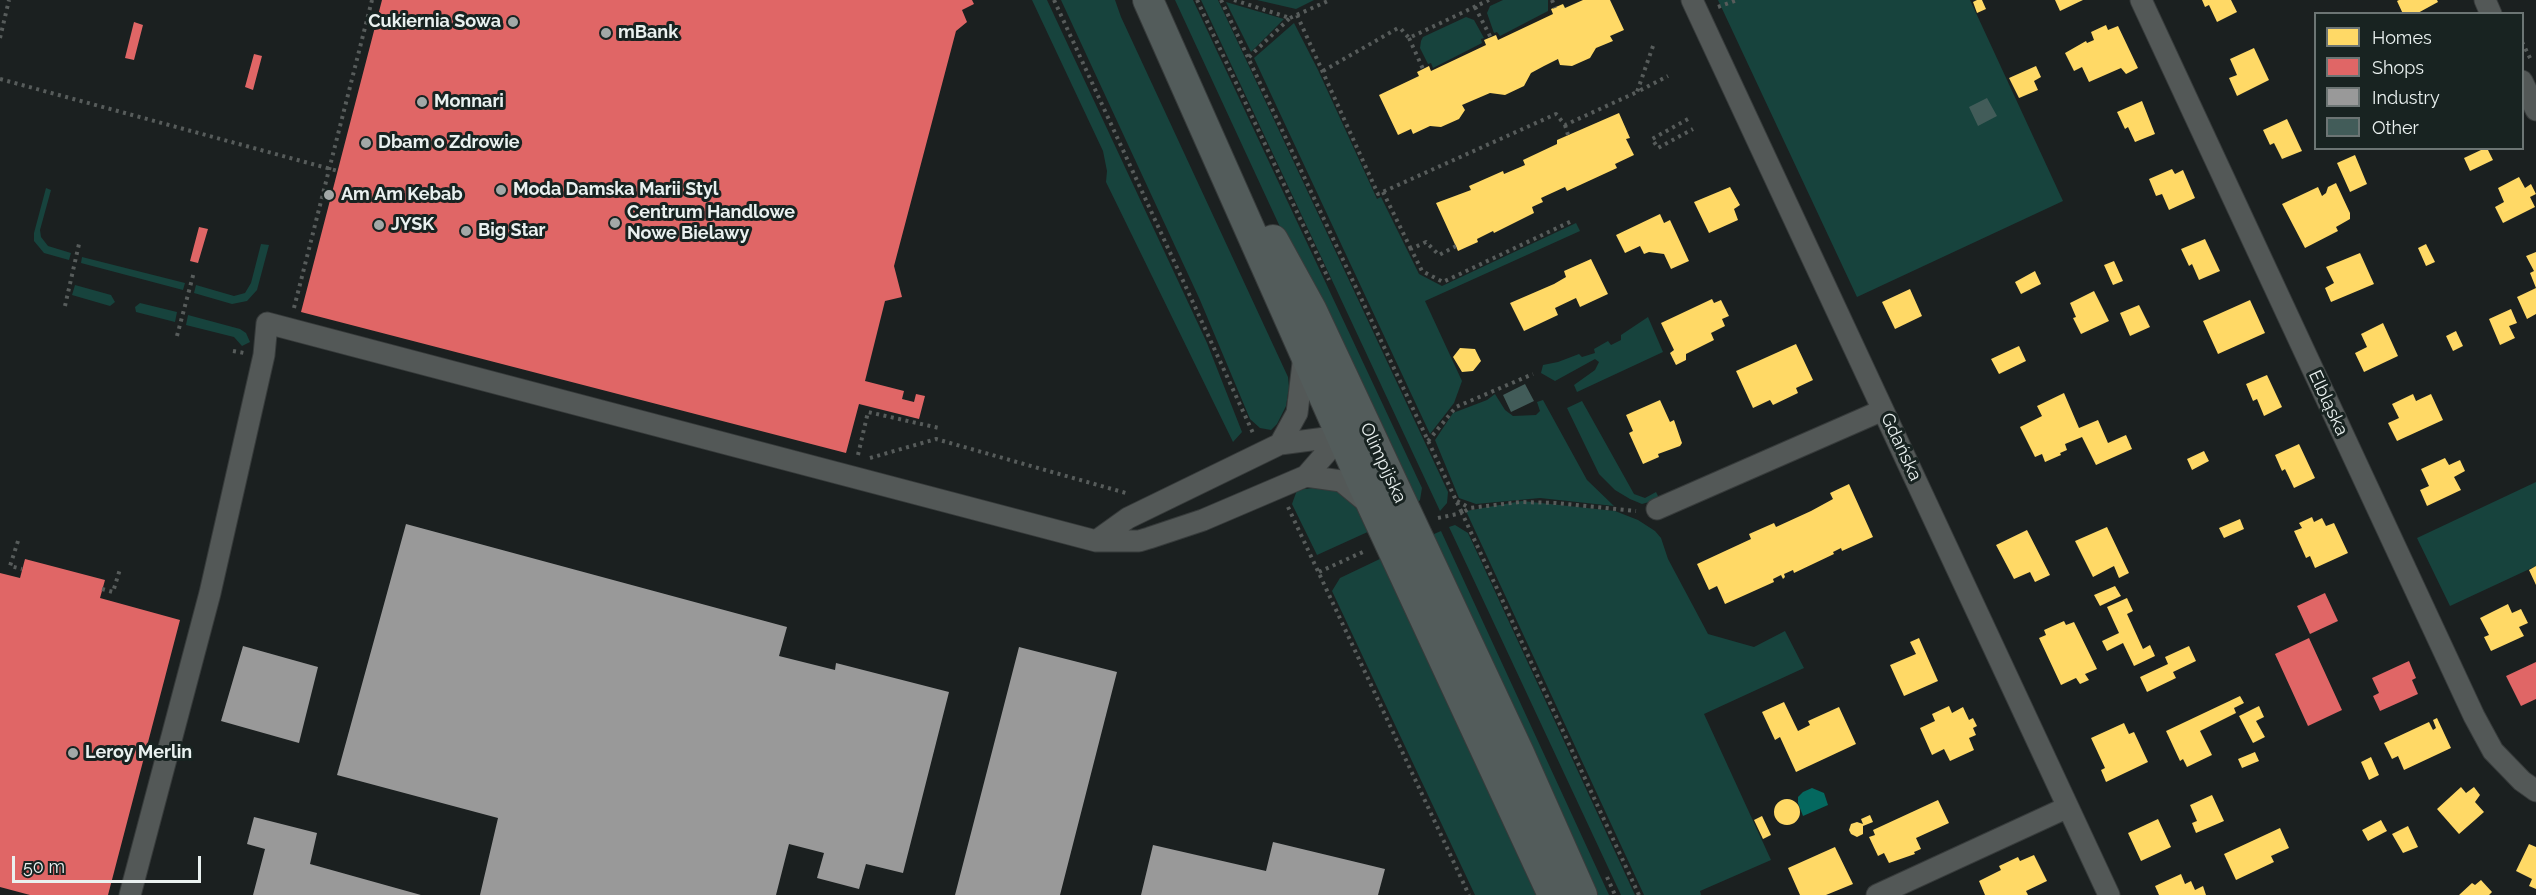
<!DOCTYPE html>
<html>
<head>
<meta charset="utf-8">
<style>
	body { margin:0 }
	#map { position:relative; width:2536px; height:895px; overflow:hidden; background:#1b2020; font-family:Raleway,sans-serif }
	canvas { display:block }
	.legend { position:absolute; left:2314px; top:12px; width:210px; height:138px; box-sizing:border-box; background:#182321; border:2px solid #6c7574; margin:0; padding:8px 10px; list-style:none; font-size:18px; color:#eaf1f0 }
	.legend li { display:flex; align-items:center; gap:12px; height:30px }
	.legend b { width:30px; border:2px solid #6c7574 }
	.scale { position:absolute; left:12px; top:856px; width:189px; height:27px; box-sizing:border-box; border:3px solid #eaf1f0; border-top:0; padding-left:8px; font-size:18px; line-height:21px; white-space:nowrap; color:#eaf1f0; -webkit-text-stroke:4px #182321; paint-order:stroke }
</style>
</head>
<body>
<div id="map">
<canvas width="2536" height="895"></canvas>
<ul class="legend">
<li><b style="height:16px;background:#ffd966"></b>Homes</li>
<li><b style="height:16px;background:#e06666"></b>Shops</li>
<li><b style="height:16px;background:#999"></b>Industry</li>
<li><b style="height:16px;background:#425c59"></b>Other</li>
</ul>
<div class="scale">50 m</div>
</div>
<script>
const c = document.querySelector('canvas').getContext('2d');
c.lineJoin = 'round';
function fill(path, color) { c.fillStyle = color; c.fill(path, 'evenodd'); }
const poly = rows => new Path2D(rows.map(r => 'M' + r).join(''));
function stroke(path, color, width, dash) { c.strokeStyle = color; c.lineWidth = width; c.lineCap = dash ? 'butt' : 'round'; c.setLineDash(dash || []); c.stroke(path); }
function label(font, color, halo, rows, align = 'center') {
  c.font = font + ' Raleway,sans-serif'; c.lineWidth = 6; c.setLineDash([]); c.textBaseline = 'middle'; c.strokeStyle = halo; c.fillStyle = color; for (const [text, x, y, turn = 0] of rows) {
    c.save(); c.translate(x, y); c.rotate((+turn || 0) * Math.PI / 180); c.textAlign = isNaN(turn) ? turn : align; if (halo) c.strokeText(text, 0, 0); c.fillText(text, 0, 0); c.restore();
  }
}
const green = poly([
	[1032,0,1047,0,1207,343,1242,432,1233,442,1106,182,1107,171,1103,151],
	[1061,0,1115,0,1121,17,1288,377,1289,387,1286,406,1277,424,1271,430,1260,428,1250,419,1200,300],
	[1175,0,1193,0,1422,488,1420,500,1411,510],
	[1201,0,1218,0,1448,492,1447,503,1440,511],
	[1257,0,1314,0,1296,9],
	[1503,0,1548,0,1548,11,1500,36,1497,32,1494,33,1487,13,1490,6],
	[1718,0,1970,0,2063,201,1857,297],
	[1226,2,1284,19,1251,52],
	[1466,17,1474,20,1484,38,1481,39,1482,43,1433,68,1431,63,1428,64,1420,48,1421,41,1423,37],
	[1294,23,1318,70,1377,199,1381,197,1419,274,1442,286,1576,223,1580,231,1425,301,1462,381,1454,403,1430,434,1254,58],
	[46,188,51,190,40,230,41,237,48,246,71,253,69,260,44,253,34,241,34,233],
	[261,244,269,245,257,290,247,301,232,304,194,293,196,285,234,296,245,293,251,283],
	[82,257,185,283,183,290,81,263],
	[75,285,111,295,115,302,110,306,72,295],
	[140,303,177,312,175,322,136,312,135,307],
	[188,315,240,329,246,333,250,342,242,346,234,337,186,325],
	[1648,317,1663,352,1577,392,1574,385,1595,370,1599,362,1595,359,1555,381,1541,373,1543,365,1558,362,1579,354,1582,357,1595,353,1594,349,1608,341,1611,345,1621,340,1621,335],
	[1495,394,1505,410,1513,416,1536,415,1540,411,1537,402,1543,400,1587,480,1614,506,1540,498,1476,504,1459,498,1435,440,1453,413,1487,400],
	[1582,401,1634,494,1645,498,1656,492,1658,496,1656,500,1642,504,1630,499,1615,490,1599,474,1567,408],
	[2536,482,2536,566,2450,606,2417,538],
	[1320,487,1340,492,1356,502,1372,530,1317,555,1292,504,1297,490],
	[1522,501,1615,511,1638,520,1655,531,1661,538,1668,559,1708,634,1754,647,1785,631,1804,668,1704,714,1771,860,1700,891,1701,895,1644,895,1466,511],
	[1455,525,1468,533,1635,895,1621,895,1449,527],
	[1441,531,1609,895,1593,895,1427,537],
	[1384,557,1543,895,1475,895,1332,591,1340,578]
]);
const water = poly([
	[1812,788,1824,793,1828,805,1803,816,1798,803,1798,797,1803,792]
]);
const homes = poly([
	[1583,0,1610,0,1624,30,1610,36,1613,41,1596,48,1590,58,1572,66,1560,65,1558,59,1544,66,1531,73,1524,86,1505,95,1490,93,1462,105,1465,110,1459,119,1441,127,1430,126,1413,134,1411,129,1398,135,1379,95,1419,76,1417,72,1429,66,1431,71,1486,45,1484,40,1496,35,1498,40,1553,14,1551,9,1563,4,1565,8],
	[1977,0,1982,0,1986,9,1977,13,1973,2],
	[2055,0,2083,0,2060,11],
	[2202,0,2231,0,2237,12,2217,22,2209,5,2205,7],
	[2399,0,2437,0,2438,2,2416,14,2403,14,2397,1],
	[2106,25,2108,30,2118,26,2138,68,2126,74,2121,68,2089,82,2082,67,2074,71,2065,53,2086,41,2087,43,2094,40,2091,32],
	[2254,48,2269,80,2237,96,2229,78,2237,75,2230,59],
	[2036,66,2041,77,2034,81,2038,90,2019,98,2009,78],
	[2142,101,2155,134,2135,142,2128,127,2125,129,2117,112],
	[1619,113,1630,138,1626,139,1634,155,1615,164,1617,168,1567,191,1565,187,1541,198,1543,202,1532,207,1534,213,1494,233,1493,231,1477,239,1478,242,1458,251,1436,203,1471,190,1469,186,1503,171,1504,174,1525,165,1523,160,1557,144,1557,140],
	[2287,119,2302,151,2282,159,2274,143,2270,145,2263,130],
	[2480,148,2487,148,2493,160,2470,171,2464,158,2481,150],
	[2355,155,2367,184,2350,192,2337,163],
	[2172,169,2175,174,2183,170,2195,198,2169,210,2162,194,2156,196,2149,179],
	[2519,177,2525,188,2531,184,2536,194,2530,197,2535,207,2503,223,2495,207,2504,202,2498,188],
	[2336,183,2350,213,2350,219,2336,227,2338,231,2305,248,2282,204,2318,187,2322,196,2326,193,2328,187],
	[1730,187,1740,205,1734,209,1738,220,1709,233,1694,202],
	[1660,214,1664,223,1670,220,1689,261,1671,269,1664,254,1649,252,1644,254,1640,246,1625,253,1616,235],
	[2205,239,2220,271,2199,280,2192,264,2189,266,2181,249],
	[2426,244,2435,262,2426,266,2418,248],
	[2536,252,2536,314,2527,319,2517,297,2536,288,2530,273,2534,271,2526,256],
	[2360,253,2374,284,2331,302,2325,288,2334,283,2326,267],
	[1591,259,1608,294,1580,307,1576,298,1555,308,1558,315,1524,331,1510,303,1554,284,1566,277,1564,271],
	[2114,261,2123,281,2113,285,2104,265],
	[2035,271,2041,284,2021,294,2015,282],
	[1910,289,1922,316,1895,329,1882,302],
	[2094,291,2109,321,2081,334,2073,318,2076,317,2070,303],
	[1712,299,1714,303,1721,300,1729,316,1722,319,1725,326,1711,333,1714,340,1686,354,1686,360,1676,365,1670,353,1674,350,1661,323],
	[2250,300,2265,333,2218,354,2203,321],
	[2139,305,2150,327,2130,336,2120,313],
	[2511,309,2517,323,2509,326,2515,338,2500,345,2489,319],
	[2383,323,2398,356,2364,372,2355,353,2367,347,2361,334],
	[2456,331,2463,346,2453,351,2446,336],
	[1796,344,1813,380,1796,388,1798,393,1773,405,1770,400,1753,408,1736,371],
	[2019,346,2026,361,1999,374,1991,359],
	[1460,348,1475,349,1481,361,1473,371,1462,372,1453,357],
	[2267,375,2282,407,2264,416,2257,399,2253,401,2246,384],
	[2064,393,2079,428,2098,420,2108,443,2126,435,2132,449,2096,465,2082,437,2065,444,2067,450,2060,453,2061,455,2045,462,2042,454,2035,457,2020,427,2042,416,2037,406],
	[2413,394,2416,401,2431,394,2443,420,2397,441,2388,423,2399,418,2392,404],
	[1660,400,1670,422,1674,420,1682,443,1680,446,1658,454,1659,457,1643,464,1629,433,1633,431,1626,415],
	[2299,444,2315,478,2294,488,2285,469,2282,471,2275,455],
	[2204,451,2209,461,2192,470,2187,459],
	[2445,458,2449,465,2460,460,2465,471,2454,477,2461,490,2427,506,2420,490,2429,486,2421,469],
	[1849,484,1873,537,1842,551,1841,548,1833,552,1834,554,1794,573,1793,570,1784,574,1785,577,1783,579,1781,575,1773,579,1774,582,1725,604,1717,586,1709,590,1697,564,1751,539,1749,534,1774,523,1776,527,1811,511,1833,499,1830,493],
	[2312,517,2314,522,2322,518,2326,526,2334,523,2348,553,2315,568,2310,556,2306,558,2294,531,2302,528,2299,523],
	[2240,519,2244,529,2224,538,2219,528],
	[2107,527,2129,573,2119,578,2114,566,2093,577,2075,541],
	[2027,530,2050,575,2035,582,2030,572,2014,579,1996,545],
	[2536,566,2536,585,2529,570],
	[2115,586,2121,596,2100,606,2094,595],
	[2127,598,2133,611,2127,614,2143,649,2150,645,2155,656,2134,666,2123,643,2107,651,2102,641,2119,633,2107,607],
	[2508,604,2512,613,2521,609,2528,623,2519,627,2524,636,2491,651,2484,637,2489,635,2480,618],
	[2064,621,2066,625,2074,622,2097,669,2085,674,2089,680,2080,684,2076,678,2061,685,2039,638,2046,635,2044,630],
	[1919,638,1938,681,1904,696,1890,665,1916,654,1910,642],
	[2189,646,2196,661,2173,672,2176,678,2147,692,2140,677,2168,664,2165,657],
	[2240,696,2244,703,2234,708,2236,713,2200,731,2212,755,2187,767,2183,759,2180,761,2166,731],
	[1784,702,1798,731,1810,725,1808,721,1839,707,1856,744,1796,772,1780,737,1775,740,1762,712],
	[1949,706,1952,713,1963,707,1969,720,1973,718,1977,726,1973,728,1976,735,1969,738,1974,750,1950,761,1944,749,1932,755,1920,728,1935,721,1932,714],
	[2259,706,2264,717,2256,721,2265,737,2253,743,2239,716],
	[2437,718,2451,748,2404,770,2398,756,2392,759,2384,743,2429,722,2433,730,2436,728,2433,720],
	[2124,723,2129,734,2134,732,2148,762,2106,782,2101,770,2105,768,2091,738],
	[2255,752,2259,761,2242,768,2238,759],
	[2371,757,2379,775,2369,780,2361,762],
	[2461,787,2466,793,2474,787,2480,795,2475,802,2484,812,2459,834,2437,809],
	[2212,795,2224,821,2196,833,2192,823,2197,821,2190,805],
	'1774 812a13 13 0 1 1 26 0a13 13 0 1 1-26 0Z',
	[1938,800,1949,823,1916,838,1921,849,1914,852,1915,854,1889,863,1884,853,1878,856,1869,837,1875,835,1873,830],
	[1870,815,1873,822,1863,826,1863,834,1857,837,1851,834,1849,830,1851,824,1857,822,1863,824,1861,819],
	[1762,816,1771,835,1763,839,1754,820],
	[2158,819,2171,847,2141,861,2128,833],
	[2381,820,2387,831,2368,841,2362,830],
	[2408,826,2418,847,2403,853,2392,834],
	[2280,828,2289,848,2271,856,2274,862,2236,880,2224,854],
	[2529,844,2536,847,2536,889,2529,886,2532,879,2516,871],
	[1835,847,1853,884,1826,895,1800,895,1788,868],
	[2034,855,2047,881,2026,891,2028,895,1985,895,1979,881,2001,870,1999,866,2018,857,2020,861],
	[2181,874,2185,884,2191,881,2195,890,2203,886,2206,895,2159,895,2155,886],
	[2481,880,2492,892,2489,895,2459,895,2472,883,2475,885]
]);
const shops = poly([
	[382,0,972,0,974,4,962,10,967,22,956,31,894,266,902,297,885,301,865,381,904,391,902,399,914,402,916,394,925,396,919,419,859,404,846,453,301,312],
	[134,22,143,25,134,60,125,58],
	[254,54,262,56,253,90,245,87],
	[199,227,208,229,198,263,190,261],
	[25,559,105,580,100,598,180,620,108,895,30,895,0,887,0,573,20,578],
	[2325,593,2338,621,2310,634,2297,606],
	[2309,638,2342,710,2308,726,2275,654],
	[2409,661,2416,678,2412,680,2418,694,2380,711,2373,696,2379,693,2372,678],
	[2536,662,2536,699,2521,706,2506,676]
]);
const industry = poly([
	[406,524,787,627,779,656,835,670,836,663,949,692,903,873,866,864,859,889,817,878,824,853,789,844,776,895,480,895,498,818,337,775],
	[243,646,318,667,299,743,221,721],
	[1019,647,1117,672,1060,895,955,895],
	[254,817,317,833,310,864,421,895,253,895,265,849,247,844],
	[1273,842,1385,869,1378,895,1141,895,1153,845,1266,871]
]);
const building = poly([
	[1987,98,1997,116,1978,126,1969,107],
	[1525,384,1534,401,1511,412,1503,395]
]);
const path = poly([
	[1054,0,1253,433],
	[1197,0,1329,280],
	[1221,0,1462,513,1470,508,1520,502,1556,503,1636,511],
	[1234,0,1290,18,1248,58],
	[1552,0,1555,8],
	[1475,7,1491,38],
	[1718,7,1737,0],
	[1297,15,1378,194,1556,114,1565,125,1637,92],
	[1290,18,1330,0],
	[0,38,9,0],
	[1409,38,1423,69],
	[2522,42,2531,60],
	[1653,46,1637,92,1668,76],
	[1323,71,1398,28,1401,29,1409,38,1489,0],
	[0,79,338,171],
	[1688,119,1652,139,1658,148,1693,129],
	[1565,125,1568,135],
	[1383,192,1411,249],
	[1456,246,1439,255,1426,242,1411,249,1422,271,1443,282,1574,220],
	[65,306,79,244],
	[294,308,372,0],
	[177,336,194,272],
	[233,351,244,353],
	[1428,441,1456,407,1533,374],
	[858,455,868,412,939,428],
	[870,458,936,439,1126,493],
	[1457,501,1470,508],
	[1288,507,1469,895],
	[1438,518,1462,513,1639,895],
	[18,541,10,566,22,569],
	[1319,572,1365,551],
	[102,589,113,592,120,569],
	[1607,877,1615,895]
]);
const street = poly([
	[1692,0,2109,895],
	[2141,0,2474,716,2493,751,2522,781,2536,791],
	[2485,0,2491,14],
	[2522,81,2536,110],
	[1280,444,1297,413,1304,355],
	[1306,476,1341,436,1342,430],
	[1657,509,1883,410],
	[1096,541,1128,518,1280,444,1341,436,1353,443],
	[130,895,210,593,264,355,267,323,1096,541,1139,541,1149,538,1203,520,1306,476,1341,481,1370,505],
	[1877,895,2068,807]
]);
const secondary = poly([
	[1148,0,1373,507,1553,895],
	[1273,240,1312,311,1350,392,1519,753,1582,895]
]);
const markers = [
	[513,22,6,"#a2a8a7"],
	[606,33,6,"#a2a8a7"],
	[422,102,6,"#a2a8a7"],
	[366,143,6,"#a2a8a7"],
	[501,190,6,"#a2a8a7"],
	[329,195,6,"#a2a8a7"],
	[615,223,6,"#a2a8a7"],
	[379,225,6,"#a2a8a7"],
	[466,231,6,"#a2a8a7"],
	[73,753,6,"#a2a8a7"]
];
const poiNames = [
	["Cukiernia Sowa",501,22,"right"],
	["mBank",618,33],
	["Monnari",434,102],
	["Dbam o Zdrowie",378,143],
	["Moda Damska Marii Styl",513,190],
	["Am Am Kebab",341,195],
	["Centrum Handlowe",627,213],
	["Nowe Bielawy",627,234],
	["JYSK",391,225],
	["Big Star",478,231],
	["Leroy Merlin",85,753]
];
const streetNames = [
	["Elbląska",2328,403,65],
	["Gdańska",1901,447,65],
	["Olimpijska",1383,463,65]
];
fill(green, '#17433d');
fill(water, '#04685f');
fill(homes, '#ffd966');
fill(shops, '#e06666');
fill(industry, '#999');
fill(building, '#425c59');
stroke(street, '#373b3b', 23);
stroke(secondary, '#373b3b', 32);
stroke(path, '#575c5b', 4, [3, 4.5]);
stroke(street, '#535857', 21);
stroke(secondary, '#535c5b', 30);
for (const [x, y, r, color] of markers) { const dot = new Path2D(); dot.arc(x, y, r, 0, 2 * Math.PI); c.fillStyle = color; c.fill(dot); stroke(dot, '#182321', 2); }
label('bold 18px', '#eaf1f0', '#182321', poiNames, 'left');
label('18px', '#eaf1f0', '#182321', streetNames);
</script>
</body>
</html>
